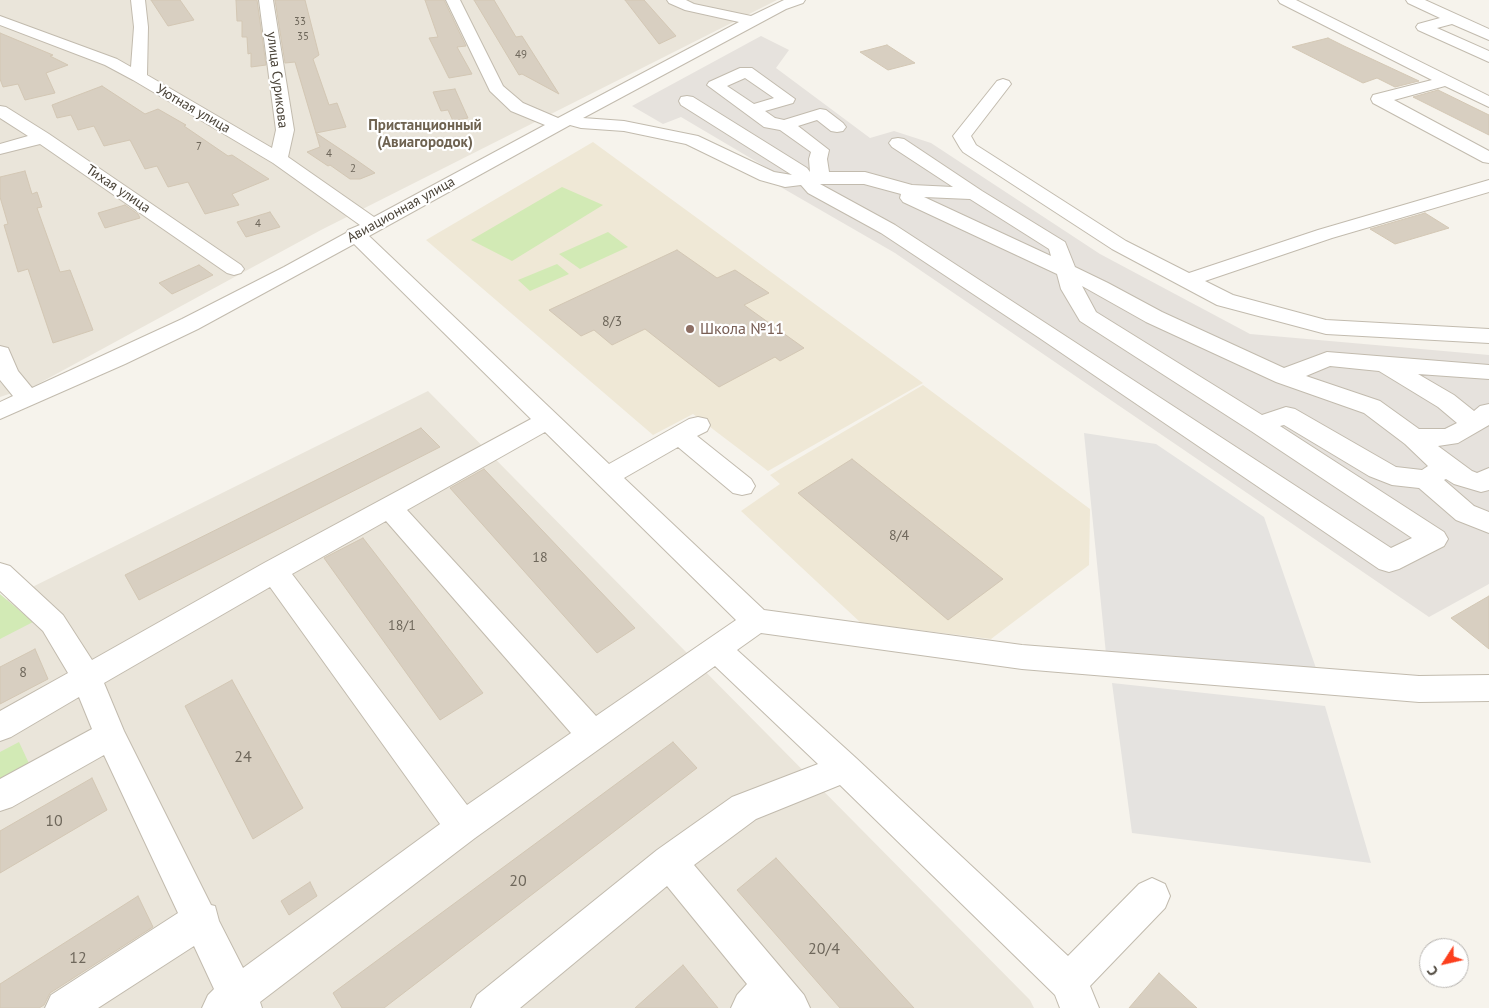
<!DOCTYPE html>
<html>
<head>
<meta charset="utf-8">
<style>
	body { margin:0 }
	#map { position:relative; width:1489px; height:1008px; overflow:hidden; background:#f6f3ec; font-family:"PT Sans",sans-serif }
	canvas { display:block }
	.north { position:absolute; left:1419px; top:938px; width:50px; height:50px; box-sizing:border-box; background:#fff; border:1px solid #b7b4b0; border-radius:50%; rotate:235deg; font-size:14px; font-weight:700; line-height:20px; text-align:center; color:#4b4439 }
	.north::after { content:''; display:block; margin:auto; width:18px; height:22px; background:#fc3f1d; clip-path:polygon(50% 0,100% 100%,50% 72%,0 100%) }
</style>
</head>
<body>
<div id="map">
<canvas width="1489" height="1008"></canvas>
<div class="north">С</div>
</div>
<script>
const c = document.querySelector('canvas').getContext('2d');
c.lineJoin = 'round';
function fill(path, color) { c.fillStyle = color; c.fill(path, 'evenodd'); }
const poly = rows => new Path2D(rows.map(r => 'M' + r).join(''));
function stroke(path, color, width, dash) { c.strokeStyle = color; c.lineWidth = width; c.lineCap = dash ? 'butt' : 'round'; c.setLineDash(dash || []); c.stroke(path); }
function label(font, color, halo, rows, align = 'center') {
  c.font = font + ' "PT Sans",sans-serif'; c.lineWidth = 4.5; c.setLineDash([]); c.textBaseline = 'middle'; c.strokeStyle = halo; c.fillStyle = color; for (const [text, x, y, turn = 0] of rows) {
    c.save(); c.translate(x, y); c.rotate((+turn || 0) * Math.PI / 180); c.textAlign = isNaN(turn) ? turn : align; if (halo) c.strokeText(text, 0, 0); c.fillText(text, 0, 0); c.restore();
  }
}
const residential = poly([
	[0,0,777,0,321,230,36,385,0,397],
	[428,391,1030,1000,1034,1008,0,1008,0,603]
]);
const industrial = poly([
	[761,36,789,50,776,68,870,138,894,131,931,143,1100,254,1250,334,1489,355,1489,584,1429,617,895,253,772,182,774,172,681,117,663,124,632,106]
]);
const education = poly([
	[593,142,923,383,768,471,693,414,653,435,426,240],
	[923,385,1090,509,1089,565,991,639,861,623,741,511,780,484,770,475]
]);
const green = poly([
	[562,187,603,205,512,261,471,240],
	[608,232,628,247,580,269,559,254],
	[557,264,569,274,530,291,518,280],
	[0,594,33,622,0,639],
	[19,742,33,772,0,791,0,752]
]);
const parking = poly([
	[1084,433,1156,444,1264,517,1318,674,1106,654],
	[1112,683,1325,706,1371,863,1132,833]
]);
const building = poly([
	[151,0,180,0,194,20,168,26,151,0],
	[236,0,257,0,266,65,251,67,251,53,248,54,247,37,242,37,242,21,237,21,236,0],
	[275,0,305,0,319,55,313,59,329,105,337,103,346,127,316,133,295,62,285,63,275,0],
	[425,0,444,0,466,46,457,47,472,74,449,78,429,38,438,37,425,0],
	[474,0,494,0,516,37,522,36,559,94,522,74,519,75,474,0],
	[625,0,644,0,676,36,659,44,625,0],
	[0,33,53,55,50,56,68,65,46,73,55,93,25,100,18,84,3,87,0,79,0,33],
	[1328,38,1344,46,1419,81,1395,87,1377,78,1363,83,1292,47,1328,38],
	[887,45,915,63,888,70,860,52,887,45],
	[102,86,145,114,158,109,186,125,184,126,228,156,232,155,269,179,232,194,239,205,205,214,188,182,168,187,157,166,145,169,130,140,104,146,94,126,78,130,71,115,57,118,52,105,102,86],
	[455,89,468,118,453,121,448,110,441,111,433,92,455,89],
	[1438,90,1489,115,1489,135,1413,97,1438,90],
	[316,133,355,159,375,173,360,179,350,179,330,165,328,166,307,152,320,147,316,133],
	[25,171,32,194,37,192,42,207,37,208,60,272,70,270,93,330,53,343,28,269,18,272,4,225,8,224,0,197,0,177,25,171],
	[125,205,138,214,140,218,105,228,98,213,125,205],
	[270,212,280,227,246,237,237,222,270,212],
	[1425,213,1449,228,1395,244,1370,229,1425,213],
	[677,250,717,278,735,270,769,293,744,305,804,348,780,361,775,357,719,387,645,329,612,345,594,330,581,336,549,310,677,250],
	[199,265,213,275,172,294,159,283,199,265],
	[421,428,440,447,139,600,125,575,421,428],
	[852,459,1003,579,948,620,798,493,852,459],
	[484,469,635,628,597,653,450,488,484,469],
	[363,538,483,693,440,720,324,558,363,538],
	[1489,596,1489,649,1451,618,1489,596],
	[35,649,48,679,0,704,0,667,35,649],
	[232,680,303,808,253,839,185,706,232,680],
	[673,742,697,768,384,1008,342,1008,333,993,673,742],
	[92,778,107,810,0,873,0,831,92,778],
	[776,858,914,1008,840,1008,737,890,776,858],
	[310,882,317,896,289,915,281,901,310,882],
	[138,896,153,927,50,993,44,1005,39,1008,0,1008,0,984,138,896],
	[683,965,718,1008,635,1008,683,965],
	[1159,973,1197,1008,1129,1008,1159,973]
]);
const minor = poly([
	[131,0,145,0,148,27,147,75,272,148,276,130,259,0,273,0,294,130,288,157,374,217,545,125,511,111,490,91,446,0,460,0,503,86,523,103,558,118,739,22,685,10,669,3,667,0,686,0,694,4,751,16,784,0,805,0,803,3,786,9,583,118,624,121,698,136,774,172,792,175,681,105,679,101,681,97,687,96,693,97,807,168,810,172,809,159,811,152,780,130,764,127,707,85,709,82,740,68,752,68,795,99,793,103,765,111,775,118,784,120,820,109,826,110,843,123,846,127,843,131,837,132,831,131,817,120,798,126,829,150,827,159,829,172,865,172,912,185,953,187,892,147,889,143,892,139,898,138,904,139,982,191,1065,242,1075,267,1108,283,1162,312,1284,368,1327,352,1489,365,1489,379,1418,374,1454,395,1474,411,1480,406,1489,404,1489,425,1458,443,1438,446,1472,471,1477,473,1489,468,1489,490,1481,492,1454,484,1446,479,1444,480,1474,506,1489,512,1489,533,1456,520,1419,488,1392,485,1369,476,1284,425,1280,426,1444,532,1448,539,1444,546,1399,569,1389,572,1379,569,1038,337,881,233,808,193,801,185,785,187,760,180,686,144,624,131,581,128,570,125,369,236,609,464,689,419,698,417,707,419,710,425,707,431,697,436,751,479,755,486,751,493,742,495,733,493,678,447,624,478,764,610,1022,645,1419,676,1489,675,1489,701,1419,702,1022,669,761,633,737,650,856,758,1068,956,1139,884,1152,878,1165,884,1170,896,1165,908,1090,986,1099,1008,1060,1008,1055,995,840,785,756,819,694,865,804,995,810,1008,731,1008,737,995,747,984,667,886,520,1008,471,1008,477,995,657,850,732,797,818,764,715,666,475,838,260,1002,262,1008,202,1008,208,995,214,989,194,946,98,1008,45,1008,51,995,178,913,104,755,12,807,0,811,0,779,92,729,79,697,11,737,0,741,0,711,68,673,43,631,0,591,0,563,10,566,63,615,92,660,264,563,531,419,354,244,198,329,125,364,0,419,0,402,13,396,0,380,0,346,8,348,18,371,32,388,182,319,284,267,346,233,348,230,360,225,273,163,133,80,105,65,0,25,0,16,117,59,131,67,134,27,131,0],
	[745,78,774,98,754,104,727,86,745,78],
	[820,184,864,184,901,194,900,198,903,202,1057,274,1061,289,1080,321,1251,431,1412,538,1391,548,895,225,820,184],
	[924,197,970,199,1049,249,1051,256,924,197],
	[1082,286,1146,322,1276,382,1364,413,1405,444,1428,466,1422,470,1396,467,1295,409,1286,407,1262,415,1096,312,1082,286],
	[1330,366,1379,371,1438,407,1457,423,1445,429,1419,429,1380,401,1306,376,1330,366],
	[545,432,736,620,596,716,407,510,545,432],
	[386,521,571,733,467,805,292,574,386,521],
	[270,587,440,824,243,968,219,921,215,906,211,905,124,731,104,683,270,587],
	[1278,0,1296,0,1489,96,1489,107,1445,86,1394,100,1489,151,1489,163,1483,162,1373,103,1371,99,1373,95,1432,80,1280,3,1278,0],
	[1406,0,1425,0,1489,29,1489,40,1452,24,1437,28,1489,51,1489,62,1418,30,1416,27,1418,24,1440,18,1408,3,1406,0],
	[1003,79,1009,81,1011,84,971,136,976,145,1126,241,1189,273,1318,230,1489,180,1489,192,1332,238,1205,281,1233,295,1326,320,1489,329,1489,343,1326,334,1217,305,1112,249,963,152,960,148,953,136,997,81,1003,79],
	[0,106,6,107,49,134,241,265,244,269,241,273,234,275,227,273,40,144,0,154,0,144,28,136,0,118,0,106]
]);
const markers = [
	[690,329,5,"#8d6e63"]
];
const farNumbernames = [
	["33",300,22],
	["35",303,37],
	["49",521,55],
	["7",199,147],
	["4",329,154],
	["2",353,169],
	["4",258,224]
];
const farStreetnames = [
	["улица Сурикова",277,80,83],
	["Уютная улица",193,109,30],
	["Тихая улица",118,189,34],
	["Авиационная улица",401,210,-29]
];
const numberNames = [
	["8/3",612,322],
	["8/4",899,536],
	["18",540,558],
	["18/1",402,626],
	["8",23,673]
];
const farNeighbourhoodnames = [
	["Пристанционный",425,126],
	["(Авиагородок)",425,143]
];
const educationNames = [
	["Школа №11",700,329]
];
const nearNumbernames = [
	["24",243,757],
	["10",54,821],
	["20",518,881],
	["20/4",824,949],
	["12",78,958]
];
fill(residential, '#eae5da');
fill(industrial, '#e6e2dd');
fill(education, '#efe8d6');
fill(green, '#d2eab5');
fill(parking, '#e5e3e0');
fill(building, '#d8cfc1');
stroke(building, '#d3c7b4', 1);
stroke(minor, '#c2bbae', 2);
fill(minor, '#fff');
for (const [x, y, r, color] of markers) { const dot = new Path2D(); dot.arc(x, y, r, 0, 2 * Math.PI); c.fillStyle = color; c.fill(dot); stroke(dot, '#fff', 2); }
label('11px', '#6e675b', null, farNumbernames);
label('14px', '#4b4439', '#fff', farStreetnames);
label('14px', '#6e675b', null, numberNames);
label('bold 15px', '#6e6250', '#fff', farNeighbourhoodnames);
label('16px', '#785e54', '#fff', educationNames, 'left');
label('16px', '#6e675b', null, nearNumbernames);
</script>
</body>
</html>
